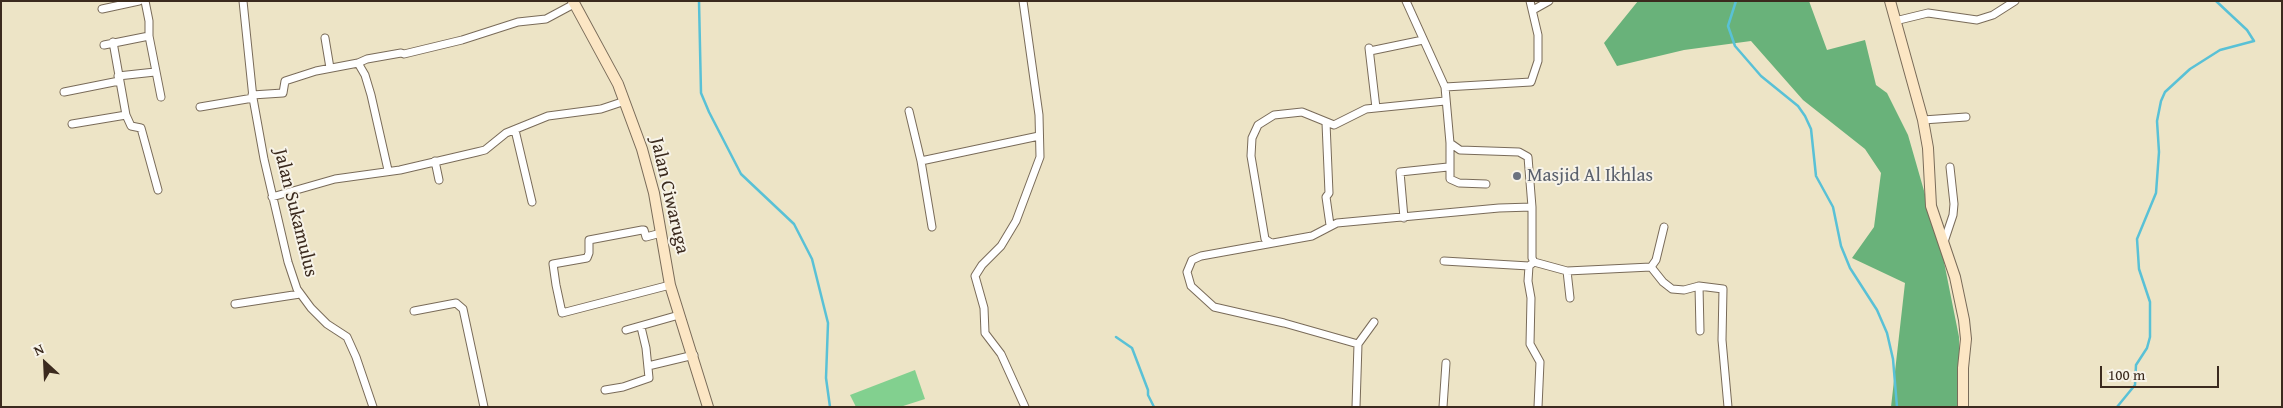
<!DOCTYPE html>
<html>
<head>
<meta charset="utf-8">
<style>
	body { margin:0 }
	#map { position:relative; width:2283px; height:408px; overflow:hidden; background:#ede4c6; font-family:"Gentium Book Plus",serif }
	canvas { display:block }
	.frame { position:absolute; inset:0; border:2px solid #3b2a1e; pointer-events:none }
	.north { position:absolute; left:20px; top:338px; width:50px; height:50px; -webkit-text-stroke:4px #f7f3e8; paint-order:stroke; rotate:335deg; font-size:14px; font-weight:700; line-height:20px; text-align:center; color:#3b2a1e }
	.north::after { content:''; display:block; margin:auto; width:18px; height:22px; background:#3b2a1e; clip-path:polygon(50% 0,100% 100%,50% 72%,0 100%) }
	.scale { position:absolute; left:2100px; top:366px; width:119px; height:22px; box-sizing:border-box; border:2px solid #3b2a1e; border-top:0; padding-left:6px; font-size:15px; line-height:18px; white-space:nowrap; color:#3b2a1e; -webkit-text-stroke:4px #f7f3e8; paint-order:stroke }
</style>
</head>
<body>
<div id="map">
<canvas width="2283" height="408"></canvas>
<div class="frame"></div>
<div class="north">N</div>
<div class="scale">100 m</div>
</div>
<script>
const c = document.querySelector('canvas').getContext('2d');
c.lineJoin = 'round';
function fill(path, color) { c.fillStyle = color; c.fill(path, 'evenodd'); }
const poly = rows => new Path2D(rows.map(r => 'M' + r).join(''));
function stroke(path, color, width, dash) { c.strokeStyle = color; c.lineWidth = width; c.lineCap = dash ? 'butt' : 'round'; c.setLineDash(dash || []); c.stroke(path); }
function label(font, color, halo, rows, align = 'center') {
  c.font = font + ' "Gentium Book Plus",serif'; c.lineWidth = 4; c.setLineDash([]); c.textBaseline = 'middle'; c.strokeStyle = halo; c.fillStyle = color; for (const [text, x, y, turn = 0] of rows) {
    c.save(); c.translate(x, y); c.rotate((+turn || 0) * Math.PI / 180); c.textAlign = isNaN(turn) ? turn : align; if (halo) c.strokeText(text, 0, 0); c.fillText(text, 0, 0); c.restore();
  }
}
const green = poly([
	[915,370,925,399,900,407,856,407,850,395]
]);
const forest = poly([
	[1638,1,1809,1,1827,50,1865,40,1876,85,1887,93,1908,135,1943,257,1959,337,1961,407,1891,407,1905,283,1852,258,1874,227,1881,173,1865,149,1803,100,1751,41,1684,50,1617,66,1604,43]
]);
const stream = poly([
	[699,1,701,93,709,112,741,174,794,224,812,259,828,323,826,378,830,407],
	[1736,1,1728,26,1735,46,1761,76,1798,106,1805,116,1811,129,1816,176,1833,207,1841,246,1850,268,1877,310,1887,333,1893,359,1897,407],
	[1116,337,1132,348,1148,390,1148,395,1154,407],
	[2117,407,2135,385,2136,365,2147,348,2150,337,2150,302,2139,269,2137,239,2156,193,2159,152,2157,121,2161,101,2165,92,2190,69,2220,50,2254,41,2247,30,2216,1]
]);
const street = poly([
	[243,1,253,98,264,159,288,262,297,289,311,308,327,324,347,337,356,357,373,407],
	[1023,1,1039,115,1040,157,1016,221,1001,246,982,265,975,276,984,308,985,333,1001,354,1025,407],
	[1406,1,1445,87,1450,143,1460,150,1519,152,1528,157,1532,207,1532,258,1534,262,1567,271,1651,267,1663,282,1672,289,1684,290,1699,286,1723,289,1722,340,1728,407],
	[102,9,139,1],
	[1533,10,1549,1],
	[1895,21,1928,13,1977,20,1993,15,2015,1],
	[149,36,161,97],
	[325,38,330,68],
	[104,45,149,36,149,21,145,1],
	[1369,48,1376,108],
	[1370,51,1423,40],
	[358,63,367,59,401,53,404,54,462,40,518,22,546,19,574,4],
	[118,76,155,72],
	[1445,87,1531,82,1538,61,1538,35,1530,1],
	[64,92,119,81],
	[252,95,283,93,285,81,316,71,358,63,365,75,371,95,388,170],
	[200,107,253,98],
	[909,111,921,161,932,227],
	[126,115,131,126,141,128,158,190],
	[1923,120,1966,117],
	[1326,123,1329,193,1326,197,1330,225],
	[72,124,126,115,113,42],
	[515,130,532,202],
	[1450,143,1450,179,1459,183,1486,184],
	[435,161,439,180],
	[921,161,1039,136],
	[272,197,335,179,400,170,477,152,485,150,506,133,548,116,601,109,625,101],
	[1404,218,1400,172,1448,167],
	[661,233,646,237,644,230,642,230,589,240,589,253,587,258,553,264,556,285,562,313,670,285],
	[1944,242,1953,215,1954,204,1950,167],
	[1271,243,1265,239,1251,156,1252,138,1258,125,1274,115,1302,112,1334,125,1366,109,1445,101],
	[1444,261,1529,266],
	[1534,262,1529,266,1528,281,1531,298,1530,344,1540,362,1538,407],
	[1651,267,1656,260,1664,227],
	[1567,271,1570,298],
	[1699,286,1700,331],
	[235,304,300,294],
	[414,311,456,303,463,309,484,407],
	[626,330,679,315],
	[1358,344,1374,322],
	[648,366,694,355],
	[605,390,623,387,649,378,646,348,641,327],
	[1356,407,1358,344,1284,323,1214,307,1191,286,1187,272,1192,260,1201,256,1312,236,1337,223,1499,208,1532,207],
	[1443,407,1446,363]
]);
const secondary = poly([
	[573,1,618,84,642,149,654,193,670,285,708,407],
	[1890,1,1923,120,1928,148,1931,206,1955,277,1964,320,1966,339,1963,368,1963,407]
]);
const markers = [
	[1517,176,5,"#6b7280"]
];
const worshipNames = [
	["Masjid Al Ikhlas",1527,176]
];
const streetNames = [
	["Jalan Ciwaruga",669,196,77],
	["Jalan Sukamulus",295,213,76]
];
fill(green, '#82d08f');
fill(forest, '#69b27a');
stroke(stream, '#59c1d6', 2.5);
stroke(street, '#796b59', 9);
stroke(secondary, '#796b59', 12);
stroke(street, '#fff', 7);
stroke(secondary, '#fce6c4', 10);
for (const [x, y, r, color] of markers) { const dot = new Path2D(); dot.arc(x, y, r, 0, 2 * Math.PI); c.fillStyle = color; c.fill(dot); stroke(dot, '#f7f3e8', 2); }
label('19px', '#5b616d', '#f7f3e8', worshipNames, 'left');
label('19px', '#3b2a1e', '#f7f3e8', streetNames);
</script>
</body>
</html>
